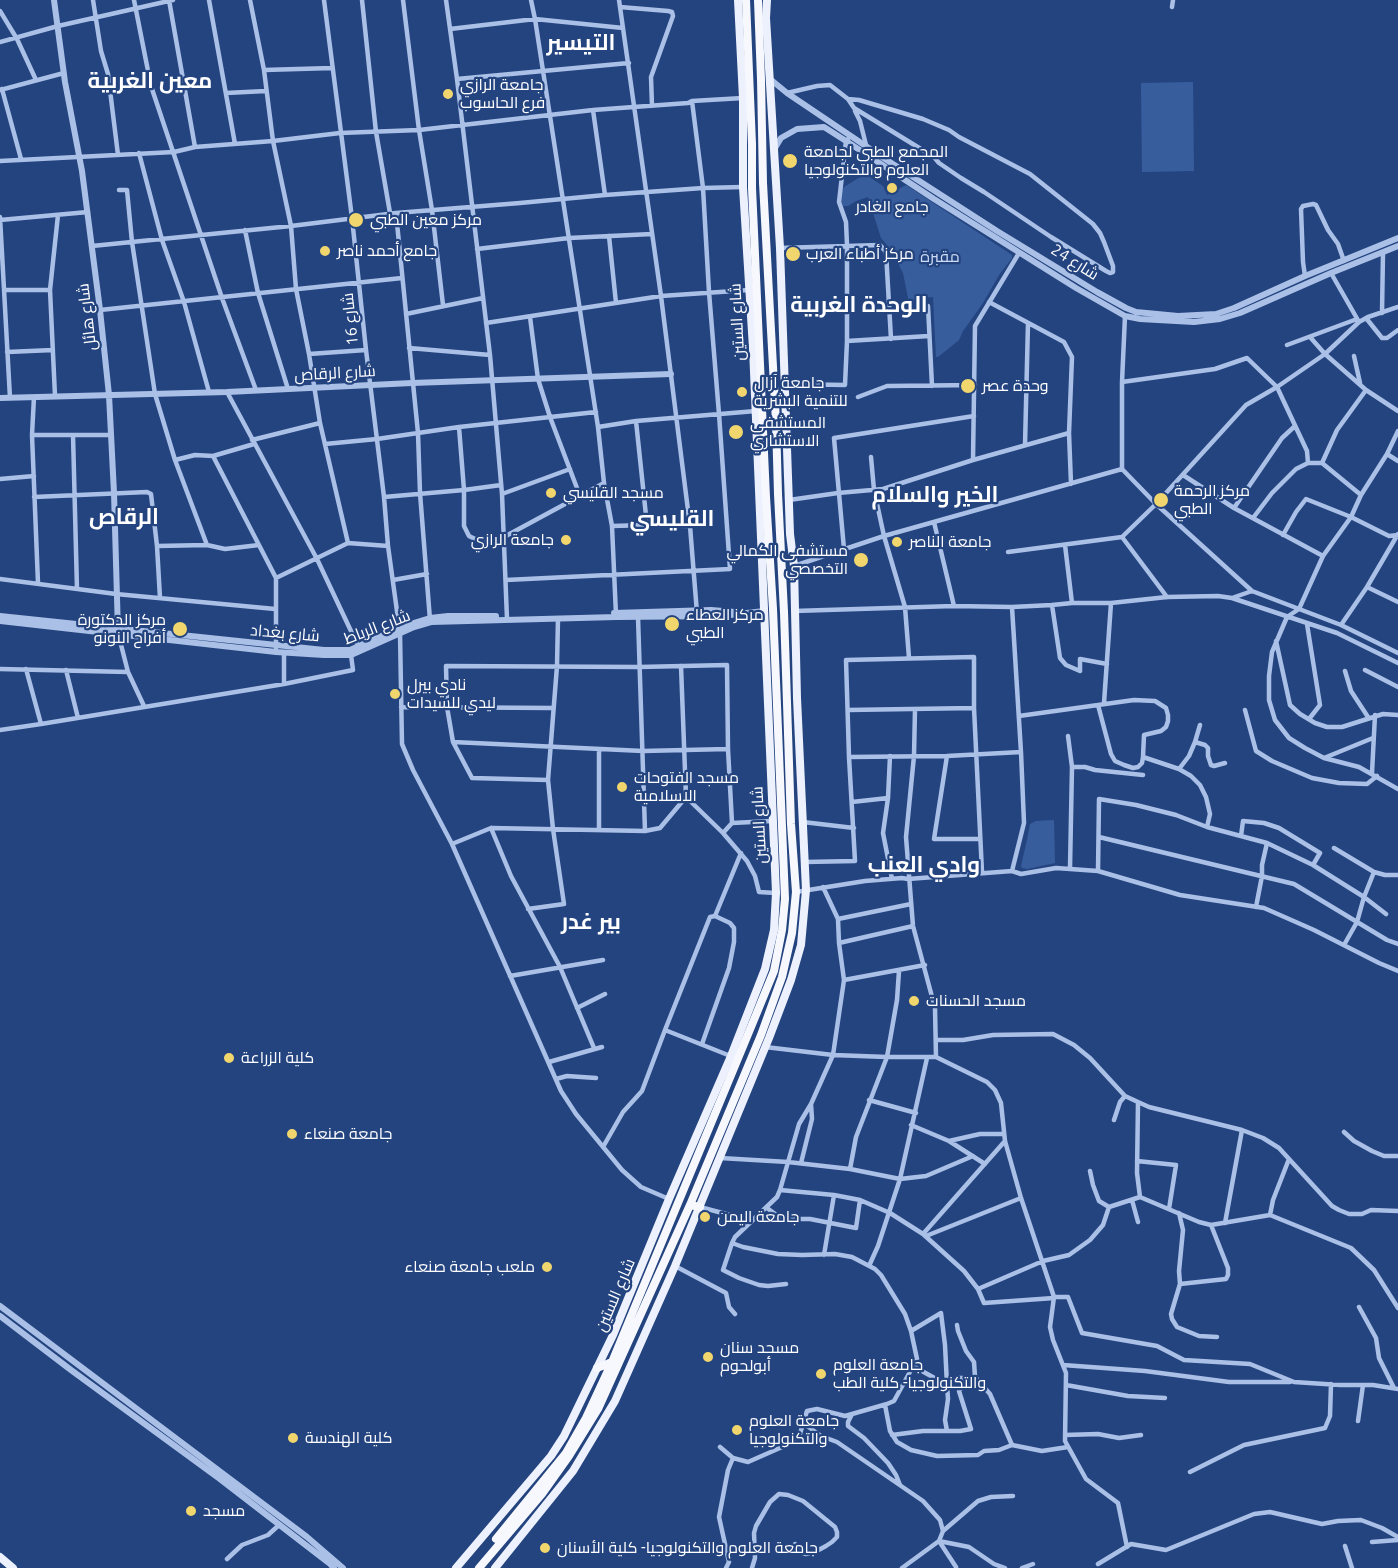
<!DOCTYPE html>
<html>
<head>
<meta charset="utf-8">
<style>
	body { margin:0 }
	canvas { display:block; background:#244480 }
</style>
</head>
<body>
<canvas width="1398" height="1568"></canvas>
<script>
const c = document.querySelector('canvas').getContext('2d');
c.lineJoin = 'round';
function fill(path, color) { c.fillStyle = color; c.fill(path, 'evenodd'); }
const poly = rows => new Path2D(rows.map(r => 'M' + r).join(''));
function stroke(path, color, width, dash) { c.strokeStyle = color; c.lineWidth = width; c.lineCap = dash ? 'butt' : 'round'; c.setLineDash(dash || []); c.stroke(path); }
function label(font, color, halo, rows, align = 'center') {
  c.font = font + ' Ubuntu,Cairo,sans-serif'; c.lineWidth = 4.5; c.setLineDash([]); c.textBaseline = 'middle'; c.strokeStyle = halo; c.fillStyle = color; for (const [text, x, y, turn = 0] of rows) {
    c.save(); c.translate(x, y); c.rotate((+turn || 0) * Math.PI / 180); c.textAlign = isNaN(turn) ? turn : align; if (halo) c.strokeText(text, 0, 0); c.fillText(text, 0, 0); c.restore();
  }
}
const green = poly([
	[1193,82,1194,171,1142,172,1141,83],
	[865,174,883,186,887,195,906,185,1012,255,1012,258,999,275,983,303,963,331,959,340,938,357,936,357,933,297,923,298,909,303,903,273,892,251,881,238,868,197,856,201,848,206,843,206,840,198,841,192,844,187],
	[1054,820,1055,863,1027,869,1022,868,1021,866,1027,840,1030,824,1036,821]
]);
const minor = poly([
	[93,0,101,51,108,74,118,155],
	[134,0,151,86,222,298,256,390],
	[169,0,195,147],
	[209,0,235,144],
	[250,0,264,70,273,141,291,226,296,289,309,354,320,423,348,543],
	[324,0,352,218,366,350,384,497,388,546,400,633,402,744,413,770,452,844,561,1091,576,1114,622,1170,641,1187,669,1199],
	[362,0,376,132,390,213],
	[403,0,419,130,432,210,443,305],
	[446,0,457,79,490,355,502,494,507,619],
	[531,0,535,19,598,427,604,483,612,526,616,615],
	[619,0,661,296,690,526,697,613],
	[620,7,668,11,672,12,673,16,651,77,652,106],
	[1172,7,1173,0],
	[0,11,17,39,36,80],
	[450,29,535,19,623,28],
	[0,42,58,26,173,0],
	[264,70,332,68],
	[457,79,629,63],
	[2,89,21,159],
	[0,90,64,73],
	[226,93,266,91],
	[787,93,817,86,830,85,848,99,854,108,934,157,939,163,961,178,984,192,1051,237,1106,271,1110,273,1113,272,1113,266,1104,242,1100,233,1093,224,1030,174,959,137,949,130,923,119,859,100,848,99],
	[593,110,605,195],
	[855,111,860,121,866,145],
	[139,153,162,240,184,302,209,392],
	[0,161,174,152,195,147,273,141,340,133,419,130,593,110,688,103,692,101,743,98],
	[119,190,127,190,132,242,155,394,175,460,207,545],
	[396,213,418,433,420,493,430,620],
	[0,217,10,398],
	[0,220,88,212],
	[245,230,258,293,288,389],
	[609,236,616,303],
	[92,246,291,226,396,213,520,203,605,195,703,188,743,187],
	[780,248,880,245,886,252,891,339],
	[477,249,569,238,652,234],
	[1331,273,1359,322,1368,317,1398,307],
	[1305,276,1303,262,1301,209,1303,206,1313,204,1316,205,1328,230,1338,244,1344,261],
	[4,290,50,290],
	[989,302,1064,342,1072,357,1069,433,1071,484],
	[928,306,932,386],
	[100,310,402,278],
	[1382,313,1383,253],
	[406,314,483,298],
	[1125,316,1122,382,1122,469,1156,504,1252,591,1341,625,1398,653],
	[530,317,538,379,550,417,580,496],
	[1366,318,1382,338,1387,338,1398,330],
	[486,323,661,296,749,290],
	[1310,337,1325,354,1366,390,1398,411],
	[847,341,929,336],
	[1287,345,1357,319],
	[409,348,490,355],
	[7,352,53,350],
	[309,354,366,350],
	[1354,356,1360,383],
	[1122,382,1215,369,1247,358,1277,387,1307,451,1308,463],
	[784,384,845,385,847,341,847,245,846,222,839,202,846,141,848,139],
	[227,392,317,559,359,648],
	[55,396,50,290,58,215],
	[34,397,32,435,38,583],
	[858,397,887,386,975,385],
	[636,421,647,525],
	[459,427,464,490,464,526,469,536,481,542,504,545],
	[598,427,636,421,756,411],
	[1398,431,1387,454,1361,495,1351,517,1323,556,1299,609,1287,617,1272,652,1269,676,1269,700,1275,720,1289,738,1305,748,1324,758,1359,767,1398,789],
	[32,435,111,435],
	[73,435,77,589],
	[252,440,320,423],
	[325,444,377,439,459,427,596,412],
	[1025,445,1028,323],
	[1387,454,1398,461],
	[213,456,276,578,276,652],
	[871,457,874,490,884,536,905,607,909,658],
	[175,460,195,455,213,456,254,444],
	[973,460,975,326,1019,253],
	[1322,463,1337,430,1366,390],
	[1183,475,1234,508,1323,556],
	[0,479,34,476],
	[502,494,570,469],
	[34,497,147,492,151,494,157,546,160,598],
	[384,497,464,490,501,485],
	[789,500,838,493,883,489,973,460,1069,433],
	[1234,508,1282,438,1295,426],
	[1253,518,1272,493,1296,469,1308,463,1322,463,1361,495],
	[934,522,954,606],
	[612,526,647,525,690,526],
	[1283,535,1296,512,1306,499,1351,517,1389,536,1398,535],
	[504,537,604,483],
	[1122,537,1167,597],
	[1065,545,1072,603],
	[157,546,207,545,225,549,259,545],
	[844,549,834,438,974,416],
	[1008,552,1122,537,1156,504,1246,405,1277,387,1325,354,1359,322],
	[794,566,884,536,1122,469],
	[276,578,348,543,388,546],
	[0,579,116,594,275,609],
	[393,580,427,574],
	[506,580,730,569,719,414,709,292,703,188,692,101],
	[1367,587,1398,602],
	[1232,598,1252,591],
	[1052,605,1060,658,1066,665,1080,671,1080,659,1107,664],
	[794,611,954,606,1012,607,1052,605,1072,603,1111,603,1167,597,1218,596,1232,598,1337,633,1398,663],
	[638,617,645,831],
	[1307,624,1320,705,1309,719],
	[1341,625,1367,587,1398,534],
	[118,633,128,672,144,706],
	[1276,641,1290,705,1300,714,1315,723,1327,727,1342,727,1383,714,1398,715],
	[0,669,128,672],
	[26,669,41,724],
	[66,670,78,718],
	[1365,670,1398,687],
	[1345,671,1351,691,1368,717],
	[284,684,284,653],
	[1104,703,1111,603],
	[1098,705,1111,754,1115,761,1124,765,1133,768,1138,767,1142,763,1143,757],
	[401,707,553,708],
	[915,709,914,756,906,837,913,926,935,1008,936,1057],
	[848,710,974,708],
	[1245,710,1256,751,1272,761,1312,778,1339,783,1367,784,1377,776],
	[1019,716,1134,700,1155,701,1166,708,1168,715,1168,721,1166,727,1161,731,1144,735,1143,757,1179,769,1191,776,1200,785,1206,797,1210,814,1207,827],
	[0,730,41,724,284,684,353,670,351,655],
	[1068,736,1072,767,1070,868],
	[453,742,643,751,728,749],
	[1195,742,1200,725],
	[599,749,599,829],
	[890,756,888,798,883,833,892,879],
	[947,756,934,839,980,839],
	[849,757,947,756,1021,752],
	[1324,758,1373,738],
	[1072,767,1085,767,1095,770,1143,775],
	[1179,769,1189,756,1195,742,1205,745,1208,748,1208,756,1211,765,1214,766,1225,763],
	[1372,773,1375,715],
	[548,780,472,778,453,742,447,707,446,666,639,667,727,665,728,749,732,823],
	[686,797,723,833,747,861,755,876,759,892,776,893],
	[852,802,888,798],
	[803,822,854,828],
	[491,828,511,876,560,967,594,1048],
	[723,833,732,823,772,821],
	[1241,836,1243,821,1264,823,1279,828,1320,853,1313,865],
	[1099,837,1294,884,1387,940,1398,944],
	[452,844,491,828,645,831,660,828,686,797,681,666],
	[1334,848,1374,872,1364,897,1357,922,1344,945],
	[805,862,855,861,849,757,846,660,974,657,974,708,982,872],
	[1012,871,1024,823,1021,752,1012,607],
	[1098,871,1099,799,1136,805,1176,815,1207,827,1267,843,1313,865,1364,897,1386,914],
	[1374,872,1385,875,1398,875],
	[823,887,838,919,839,943],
	[796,892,865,881,902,878,908,879,1012,871,1021,874,1056,868,1098,871,1180,895,1264,908,1314,930,1379,963,1398,971],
	[1256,907,1262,876,1262,865,1267,843],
	[528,909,564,904,553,829,548,780,557,666,558,618],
	[838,919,911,904],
	[510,976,603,960],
	[844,980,925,965],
	[577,1008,605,994],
	[665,1030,733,1057],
	[937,1040,963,1040,993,1035,1053,1034,1074,1045,1090,1058,1125,1096,1138,1102,1149,1107,1242,1130,1263,1138,1279,1148,1332,1206,1339,1210,1349,1214,1362,1214,1371,1210,1398,1211],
	[702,1044,729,968,734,942,734,928,730,923,715,916],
	[765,1047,833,1055,887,1057,936,1057,987,1082,995,1090,1001,1103,1005,1141,1021,1198,1054,1297,1050,1327,1053,1340,1066,1373,1065,1441,1086,1479,1118,1503,1127,1547],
	[549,1062,602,1047],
	[556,1079,567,1076,596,1078],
	[869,1100,916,1113],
	[1138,1102,1137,1173,1140,1197],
	[1114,1120,1120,1102,1125,1096],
	[911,1125,949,1141,985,1164],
	[1344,1132,1354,1141,1372,1151,1384,1156,1398,1156],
	[949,1141,980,1134,1004,1134],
	[603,1147,623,1112,642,1091,665,1030,710,917,715,916,741,853],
	[720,1158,788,1162,850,1169,900,1179,926,1176,973,1156],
	[1137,1161,1176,1165,1169,1209],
	[801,1163,812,1119,811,1104],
	[850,1169,856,1137,887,1057,897,1000,899,971],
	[1090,1171,1093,1185,1099,1201,1109,1207],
	[780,1190,834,1195,860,1200,890,1213,923,1234,964,1271,978,1289,1043,1261,1069,1255,1090,1240,1103,1225,1109,1207,1140,1197,1199,1222,1211,1225,1270,1215,1351,1248,1374,1270,1398,1308],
	[1132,1200,1138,1222],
	[700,1207,752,1221],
	[767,1208,782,1219,810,1219,856,1228,860,1200],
	[1179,1213,1183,1230,1179,1271,1180,1284],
	[1270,1215,1273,1200,1289,1159],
	[1225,1223,1242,1130],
	[1211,1225,1228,1268,1228,1275,1226,1279,1180,1284,1171,1314,1172,1319,1177,1327,1199,1336,1217,1337],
	[923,1234,1005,1141],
	[926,1236,1021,1198],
	[824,1255,834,1195],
	[675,1266,726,1293,729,1307,735,1314],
	[869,1266,878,1246,900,1179,927,1058],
	[786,1284,768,1286,759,1285,739,1278,723,1270,732,1243,735,1237,777,1197,780,1190,799,1124,811,1104,833,1055,844,980,839,943,913,926],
	[978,1289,984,1303,1054,1298],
	[1054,1297,1068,1297,1082,1333,1157,1346,1184,1360,1250,1364,1294,1382,1340,1385,1373,1385,1398,1389],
	[1359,1307,1376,1338,1379,1358,1394,1388],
	[957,1325,958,1331,966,1351,974,1362,975,1377],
	[911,1331,941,1313,945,1345,947,1385,949,1382,959,1378,969,1378,959,1391,971,1429,960,1431,947,1431],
	[1063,1365,1145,1371,1229,1382,1290,1382],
	[969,1378,975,1377,990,1394,1012,1445],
	[1066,1385,1128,1396,1165,1398],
	[885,1405,890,1431,897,1442,911,1450,937,1456,978,1455,984,1451,999,1450,1012,1445,1042,1451,1068,1447],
	[852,1414,848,1422,848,1426,864,1438,888,1463,896,1475,900,1485],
	[1358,1421,1363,1385],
	[803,1423,821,1436,837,1442,923,1501,940,1520,943,1531,939,1541,902,1568],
	[892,1435,923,1431,947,1431,945,1420,948,1399,947,1385,913,1366],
	[1065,1435,1098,1434,1119,1438,1141,1435],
	[720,1447,733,1458,748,1462,798,1440,807,1411,817,1409,845,1416,887,1404,894,1401,917,1359,911,1331,905,1314,881,1275,875,1269,852,1257,835,1254,802,1255,778,1254,743,1247,732,1243],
	[1190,1472,1244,1445,1325,1428,1330,1416,1331,1384],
	[943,1531,978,1501,991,1497,1013,1496],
	[1372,1542,1398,1540],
	[1345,1546,1352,1568],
	[227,1559,242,1545,268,1535,279,1525],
	[1098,1564,1131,1544,1166,1550,1254,1514,1270,1512,1322,1524,1338,1521,1361,1520,1382,1528,1398,1537],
	[956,1567,939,1541,969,1547,994,1564,1005,1568],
	[726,1568,729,1562,719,1517,728,1470,733,1458],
	[752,1568,755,1558,754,1533,756,1526,770,1502,779,1494,788,1495,803,1501,835,1527,837,1532,837,1537,832,1542,826,1546,813,1553,806,1554,800,1552,797,1549,795,1544],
	[1022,1568,1033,1564]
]);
const tertiary = poly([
	[54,0,65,82,82,171,100,310,109,395,114,493,118,632],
	[770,79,787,93,882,157,997,231,1097,292,1126,308,1136,312,1178,316,1216,314,1234,308,1305,276,1398,238],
	[775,148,781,138,797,129,824,127,846,141,934,199,1076,288,1125,316,1140,319,1194,322,1220,319,1240,313,1331,273,1398,246],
	[0,398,227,392,412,383,671,374],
	[614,613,711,610,735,612],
	[0,616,324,650,350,650,404,626,430,618,448,616,496,616],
	[0,621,276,652,324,655,351,655,414,627,431,622,616,617,722,616,764,611],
	[0,1306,307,1537,343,1568],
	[0,1316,71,1370,220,1479,329,1563,334,1568]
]);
const primary = poly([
	[0,1557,13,1568],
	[456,1568,551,1456,564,1436,613,1335,669,1199,731,1056,765,969,774,930,776,893,753,348,743,187,743,98,738,0],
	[495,1568,573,1471,615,1401,675,1266,769,1038,791,980,801,945,806,890,797,698,794,566,790,534,780,248,766,18,767,0]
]);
const trunk = poly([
	[690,1205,700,1207],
	[597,1368,612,1362],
	[496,1539,566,1453,586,1418,612,1362,751,1027,774,971,782,930,785,899,773,609,766,497,752,188,752,144,746,0],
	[479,1568,542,1494,569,1456,598,1409,690,1205,761,1035,782,977,792,933,796,892,791,824,784,612,778,494,776,422,763,183,761,79,758,0]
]);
const markers = [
	[448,94,6,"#f1d66e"],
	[790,161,8,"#f1d66e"],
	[892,188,6,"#f1d66e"],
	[356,220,8,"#f1d66e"],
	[325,251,6,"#f1d66e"],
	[793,254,8,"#f1d66e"],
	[968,386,8,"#f1d66e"],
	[742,392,6,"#f1d66e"],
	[736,432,8,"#f1d66e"],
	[551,493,6,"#f1d66e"],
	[1161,500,8,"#f1d66e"],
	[566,540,6,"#f1d66e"],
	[897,542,6,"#f1d66e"],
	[861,560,8,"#f1d66e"],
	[672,624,8,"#f1d66e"],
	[180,629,8,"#f1d66e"],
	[395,694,6,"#f1d66e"],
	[622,787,6,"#f1d66e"],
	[914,1001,6,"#f1d66e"],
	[229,1058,6,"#f1d66e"],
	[292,1134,6,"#f1d66e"],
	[705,1217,6,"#f1d66e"],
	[547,1267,6,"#f1d66e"],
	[708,1357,6,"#f1d66e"],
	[821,1374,6,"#f1d66e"],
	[737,1430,6,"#f1d66e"],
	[293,1438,6,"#f1d66e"],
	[191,1511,6,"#f1d66e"],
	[545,1548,6,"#f1d66e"]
];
const poiNames = [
	["جامعة الرازي",460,85],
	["فرع الحاسوب",460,103],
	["المجمع الطبي لجامعة",804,152],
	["العلوم والتكنولوجيا",804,170],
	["جامع الغادر",892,207,"center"],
	["مركز معين الطبي",370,220],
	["جامع أحمد ناصر",337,251],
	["مركز أطباء العرب",806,254],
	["جامعة آزال",754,383],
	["للتنمية البشرية",754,401],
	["وحدة عصر",982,386],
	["المستشفى",750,423],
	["الاستشاري",750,441],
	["مركز الرحمة",1174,491],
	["الطبي",1174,509],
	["مسجد القليسي",563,493],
	["جامعة الرازي",554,540,"right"],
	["جامعة الناصر",909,542],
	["مستشفى الكمالي",848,551,"right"],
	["التخصصي",848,569,"right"],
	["مركز العطاء",686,615],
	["الطبي",686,633],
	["مركز الدكتورة",166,620,"right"],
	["أفراح النونو",166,638,"right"],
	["نادي بيرل",407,685],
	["ليدي للسيدات",407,703],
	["مسجد الفتوحات",634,778],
	["الاسلامية",634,796],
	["مسجد الحسنات",926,1001],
	["كلية الزراعة",241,1058],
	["جامعة صنعاء",304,1134],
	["جامعة اليمن",717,1217],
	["ملعب جامعة صنعاء",535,1267,"right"],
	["مسجد سنان",720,1348],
	["أبولحوم",720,1366],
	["جامعة العلوم",833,1365],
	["والتكنولوجيا- كلية الطب",833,1383],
	["جامعة العلوم",749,1421],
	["والتكنولوجيا",749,1439],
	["كلية الهندسة",305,1438],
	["مسجد",203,1511],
	["جامعة العلوم والتكنولوجيا- كلية الأسنان",557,1548]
];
const parkNames = [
	["مقبرة",940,257]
];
const streetNames = [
	["شارع 24",1075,262,32],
	["شارع هائل",87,317,-97],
	["شارع 16",350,319,-96],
	["شارع الستين",737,322,-93],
	["شارع الرقاص",335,373,-3],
	["شارع الرباط",377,627,-21],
	["شارع بغداد",285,633,5],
	["شارع الستين",759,825,-93],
	["شارع الستين",615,1295,-67]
];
const districtNames = [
	["التيسير",581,43],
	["معين الغربية",150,81],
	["الوحدة الغربية",859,305],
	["الخير والسلام",935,495],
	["الرقاص",124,517],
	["القليسي",672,519],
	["وادي العنب",924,865],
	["بير غدر",591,922]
];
fill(green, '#385d9d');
stroke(minor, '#aac0e6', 4.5);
stroke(tertiary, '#aac0e6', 6);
stroke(primary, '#ecf1fd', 8);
stroke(trunk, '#f6f8fe', 8);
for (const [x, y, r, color] of markers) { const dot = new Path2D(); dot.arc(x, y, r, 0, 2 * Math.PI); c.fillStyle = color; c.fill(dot); stroke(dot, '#244480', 2); }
label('16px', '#fff', '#244480', poiNames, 'left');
label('16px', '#cddcf5', '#244480', parkNames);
label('16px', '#fff', '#244480', streetNames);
label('bold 22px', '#fff', '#244480', districtNames);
</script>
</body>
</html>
